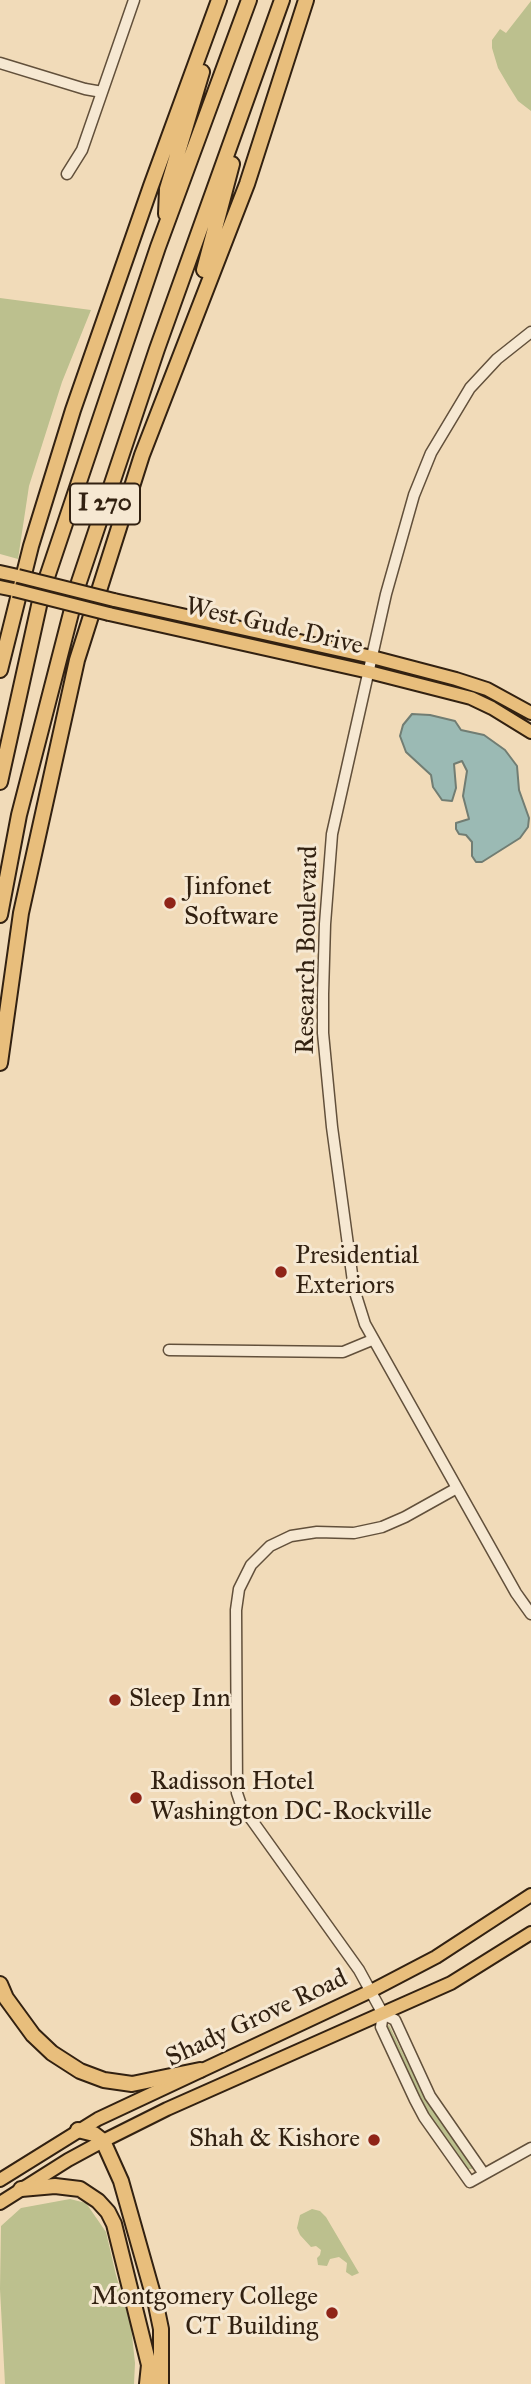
<!DOCTYPE html>
<html>
<head>
<meta charset="utf-8">
<style>
	body { margin:0 }
	canvas { display:block; background:#f1dbb9 }
</style>
</head>
<body>
<canvas width="531" height="2384"></canvas>
<script>
const c = document.querySelector('canvas').getContext('2d');
c.lineJoin = 'round';
function fill(path, color) { c.fillStyle = color; c.fill(path, 'evenodd'); }
const poly = rows => new Path2D(rows.map(r => 'M' + r).join(''));
function stroke(path, color, width, dash) { c.strokeStyle = color; c.lineWidth = width; c.lineCap = dash ? 'butt' : 'round'; c.setLineDash(dash || []); c.stroke(path); }
function label(font, color, halo, rows, align = 'center') {
  c.font = font + ' "IM FELL Great Primer",serif'; c.lineWidth = 6; c.setLineDash([]); c.textBaseline = 'middle'; c.strokeStyle = halo; c.fillStyle = color; for (const [text, x, y, turn = 0] of rows) {
    c.save(); c.translate(x, y); c.rotate((+turn || 0) * Math.PI / 180); c.textAlign = isNaN(turn) ? turn : align; if (halo) c.strokeText(text, 0, 0); c.fillText(text, 0, 0); c.restore();
  }
}
const green = poly([
	[531,1,531,111,518,101,508,85,498,68,492,48,492,40,500,29,506,33],
	[0,298,91,310,62,382,29,486,18,559,0,554],
	[389,2025,426,2100,472,2164,472,2169,468,2169,427,2113,386,2027],
	[70,2199,86,2203,106,2232,116,2275,131,2326,135,2363,134,2384,5,2384,0,2289,1,2226,21,2208],
	[312,2209,320,2211,326,2217,359,2273,352,2276,346,2272,347,2263,339,2257,330,2259,327,2266,318,2265,317,2258,320,2255,321,2250,316,2246,311,2247,300,2235,297,2228,300,2215]
]);
const water = poly([
	[412,714,430,715,455,721,461,730,484,735,505,750,517,766,519,790,529,818,528,827,520,838,482,862,476,862,472,856,472,842,466,835,459,834,456,829,456,823,469,819,463,796,467,771,462,761,454,764,456,788,452,801,442,800,433,787,431,775,406,752,400,736,403,725,412,714]
]);
const minor = poly([
	[0,63,85,89,102,92],
	[67,174,82,150,134,0],
	[531,332,497,359,470,388,431,453,414,495,386,594,332,834,325,924,323,994,323,1033,332,1127,354,1289,365,1324,516,1593,531,1614],
	[169,1350,343,1352,372,1340],
	[457,1488,405,1517,382,1527,354,1533,317,1532,291,1536,270,1546,251,1565,239,1589,236,1610,237,1793,241,1805,359,1970,383,2014,381,2027,415,2100,424,2117,470,2182,531,2148],
	[383,2014,395,2020,430,2096,484,2174]
]);
const major = poly([
	[0,572,18,576],
	[0,587,14,590],
	[114,600,372,657,456,679,487,689,531,713],
	[109,614,369,672,471,698,492,708,531,732],
	[0,2180,98,2119,371,1991,436,1957,531,1895],
	[0,2203,68,2160,103,2141,167,2109,451,1983,531,1933]
]);
const highway = poly([
	[166,214,167,189,202,72],
	[204,270,232,164],
	[0,670,31,546,73,410,151,186,219,0],
	[0,782,42,592,158,247,249,0],
	[0,915,19,815,79,582,157,349,282,0],
	[0,1063,21,913,77,660,142,455,247,184,306,0],
	[0,1984,6,1998,33,2035,52,2053,80,2071,104,2080,132,2084,200,2070],
	[78,2130,94,2134,103,2141,121,2181,156,2305,161,2329,161,2384],
	[21,2189,55,2186,80,2189,98,2201,108,2212,114,2224,149,2365,147,2384]
]);
const majorBridge = poly([
	[18,576,114,600],
	[14,590,109,614]
]);
const markers = [
	[170,903,7,"#8f2418"],
	[281,1272,7,"#8f2418"],
	[115,1700,7,"#8f2418"],
	[136,1798,7,"#8f2418"],
	[374,2140,7,"#8f2418"],
	[332,2313,7,"#8f2418"]
];
const shields = [
	[105,504,70]
];
const shieldNames = [
	["I 270",105,504]
];
const streetNames = [
	["West Gude Drive",274,627,13],
	["Research Boulevard",308,950,-89],
	["Shady Grove Road",257,2019,-25]
];
const poiNames = [
	["Jinfonet",184,888],
	["Software",184,918],
	["Presidential",295,1257],
	["Exteriors",295,1287],
	["Sleep Inn",129,1700],
	["Radisson Hotel",150,1783],
	["Washington DC-Rockville",150,1813],
	["Shah & Kishore",360,2140,"right"],
	["Montgomery College",318,2298,"right"],
	["CT Building",318,2328,"right"]
];
fill(green, '#bcc08e');
fill(water, '#9bbab4');
stroke(water, '#717d73', 2);
stroke(minor, '#62503b', 13);
stroke(major, '#322111', 16);
stroke(highway, '#322111', 18);
stroke(minor, '#f6e8d2', 10);
stroke(major, '#e8be7c', 12);
stroke(highway, '#e8be7c', 14);
stroke(majorBridge, '#322111', 16, []);
stroke(majorBridge, '#e8be7c', 12);
for (const [x, y, r, color] of markers) { const dot = new Path2D(); dot.arc(x, y, r, 0, 2 * Math.PI); c.fillStyle = color; c.fill(dot); stroke(dot, '#f6e8d2', 2.5); }
for (const [x, y, w] of shields) { const box = new Path2D(); box.roundRect(x - w / 2, y - 20.5, w, 41, 5); c.fillStyle = '#f6e8d2'; c.fill(box); stroke(box, '#322111', 2); }
label('bold 24px', '#322111', null, shieldNames);
label('26px', '#322111', '#f6e8d2', streetNames);
label('26px', '#322111', '#f6e8d2', poiNames, 'left');
</script>
</body>
</html>
